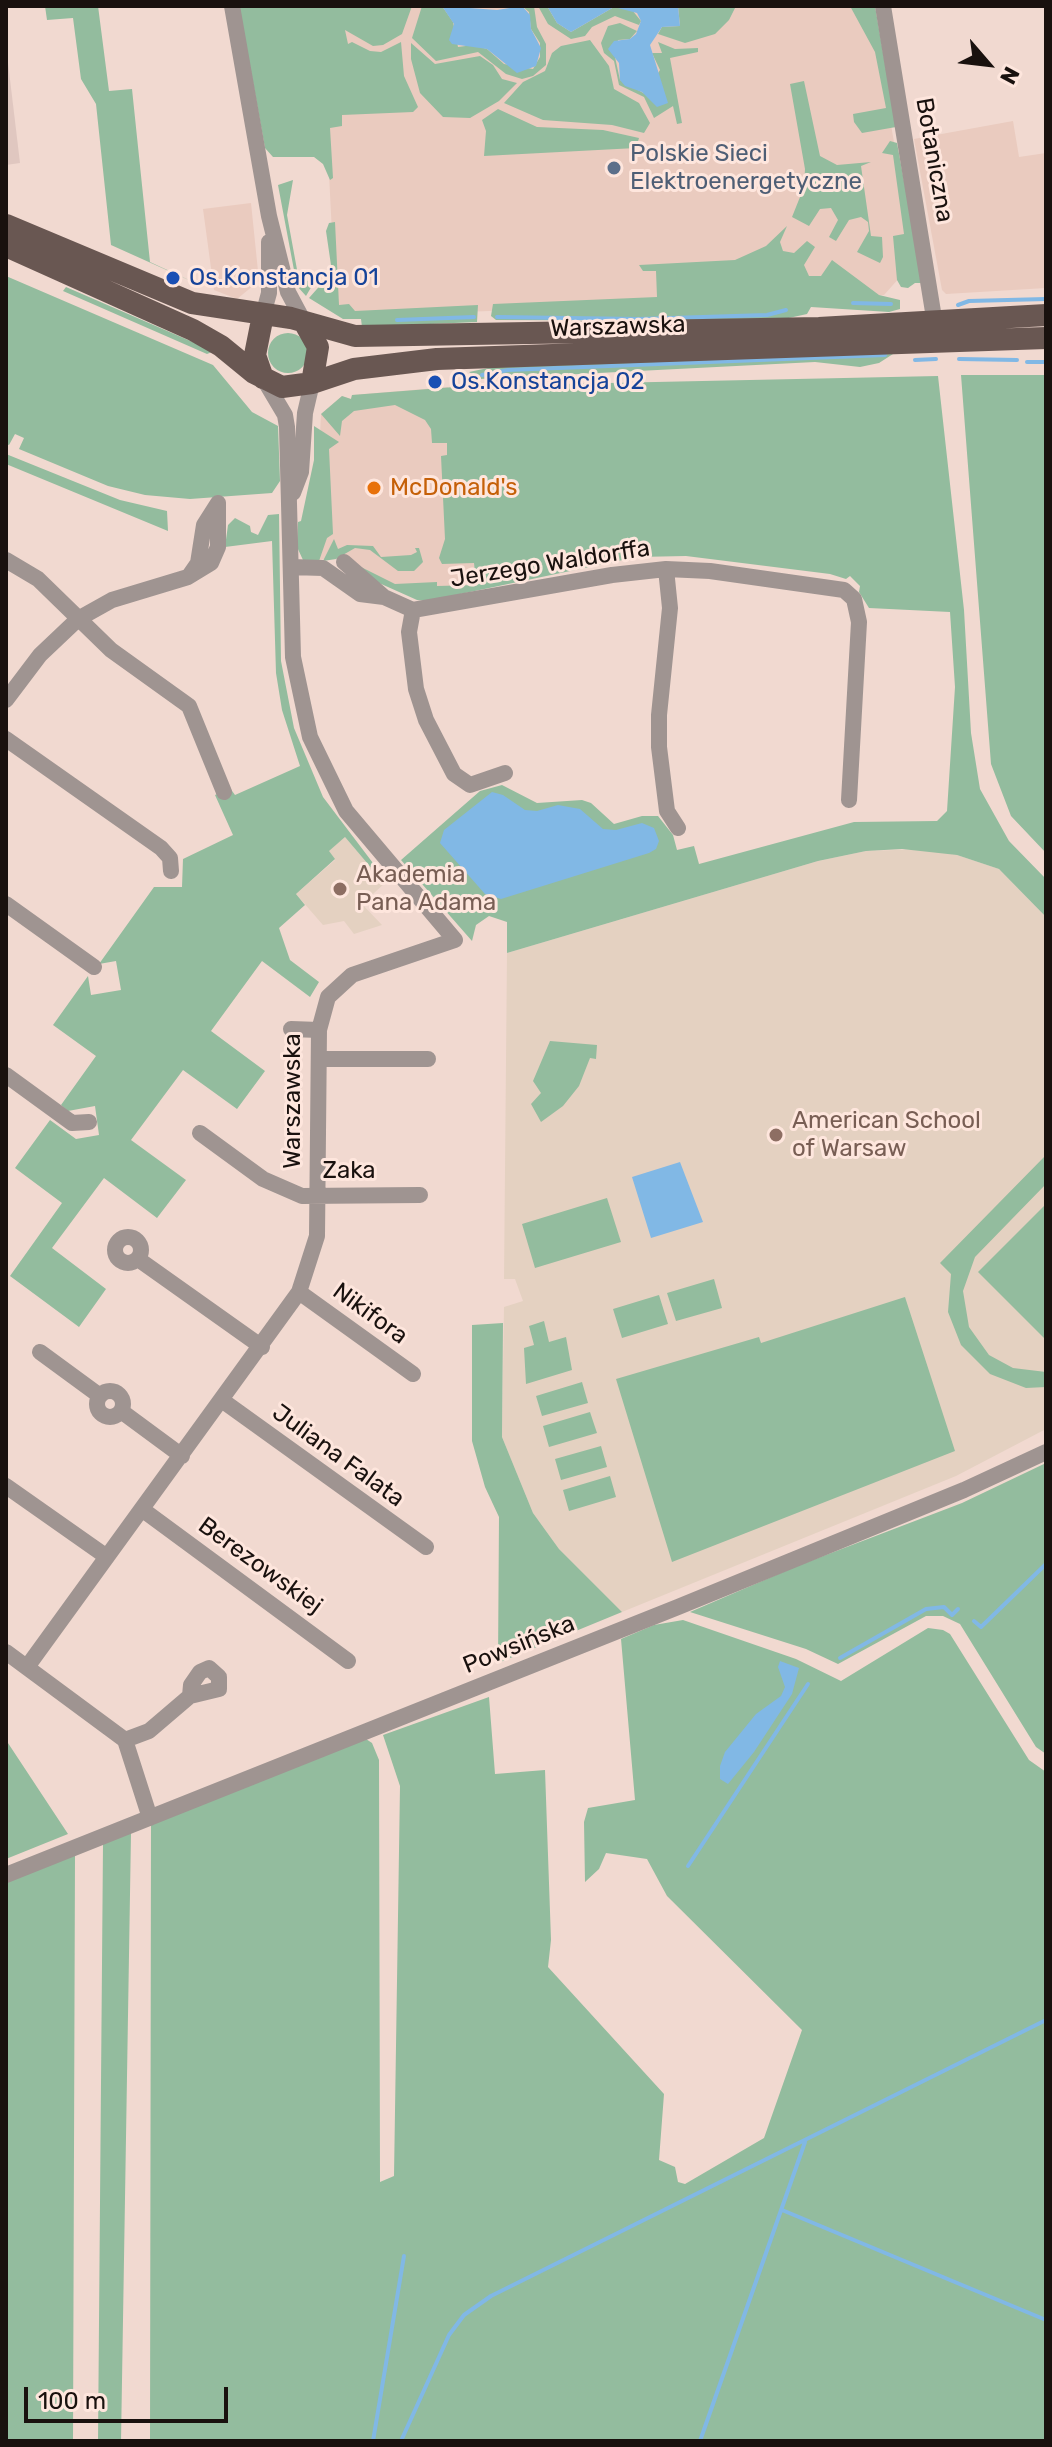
<!DOCTYPE html>
<html>
<head>
<meta charset="utf-8">
<style>
	body { margin:0 }
	#map { position:relative; width:1052px; height:2447px; overflow:hidden; background:#f1d9d0; font-family:Rubik,sans-serif }
	canvas { display:block }
	.frame { position:absolute; inset:0; border:8px solid #19110e; pointer-events:none }
	.north { position:absolute; left:948px; top:24px; width:80px; height:80px; -webkit-text-stroke:6px #fee6dd; paint-order:stroke; rotate:118deg; font-size:22px; font-weight:700; line-height:32px; text-align:center; color:#19110e }
	.north::after { content:''; display:block; margin:auto; width:28px; height:36px; background:#19110e; clip-path:polygon(50% 0,100% 100%,50% 72%,0 100%) }
	.scale { position:absolute; left:24px; top:2387px; width:204px; height:36px; box-sizing:border-box; border:4px solid #19110e; border-top:0; padding-left:10px; font-size:24px; line-height:28px; white-space:nowrap; color:#19110e; -webkit-text-stroke:6px #fee6dd; paint-order:stroke }
</style>
</head>
<body>
<div id="map">
<canvas width="1052" height="2447"></canvas>
<div class="frame"></div>
<div class="north">N</div>
<div class="scale">100 m</div>
</div>
<script>
const c = document.querySelector('canvas').getContext('2d');
c.lineJoin = 'round';
function fill(path, color) { c.fillStyle = color; c.fill(path, 'evenodd'); }
const poly = rows => new Path2D(rows.map(r => 'M' + r).join(''));
function stroke(path, color, width, dash) { c.strokeStyle = color; c.lineWidth = width; c.lineCap = dash ? 'butt' : 'round'; c.setLineDash(dash || []); c.stroke(path); }
function label(font, color, halo, rows, align = 'center') {
  c.font = font + ' Rubik,sans-serif'; c.lineWidth = 6; c.setLineDash([]); c.textBaseline = 'middle'; c.strokeStyle = halo; c.fillStyle = color; for (const [text, x, y, turn = 0] of rows) {
    c.save(); c.translate(x, y); c.rotate((+turn || 0) * Math.PI / 180); c.textAlign = isNaN(turn) ? turn : align; if (halo) c.strokeText(text, 0, 0); c.fillText(text, 0, 0); c.restore();
  }
}
const built = poly([
	[244,6,855,6,878,51,904,199,909,267,884,295,341,317,336,313,328,154],
	[1013,121,1019,157,1046,153,1046,288,946,294,942,290,914,139],
	[251,203,259,281,237,299,214,290,203,209],
	[448,387,458,563,474,563,476,585,427,601,379,583,342,556,314,561,321,414,342,396,351,399,352,395]
]);
const industrial = poly([
	[6,46,20,163,6,165]
]);
const education = poly([
	[345,837,385,883,362,904,382,925,354,934,344,921,323,925,296,894,335,860,328,851],
	[924,849,957,855,999,869,1046,917,1046,1429,956,1476,622,1612,559,1549,533,1513,502,1437,504,1307,523,1301,515,1279,504,1279,507,953,818,861,866,851]
]);
const green = poly([
	[45,6,98,6,109,91,132,89,150,262,202,286,111,245,96,104,81,79,73,18,47,20],
	[239,6,412,6,402,34,383,45,373,46,345,30,348,44,352,42,370,51,381,52,401,42,404,76,418,107,413,112,342,115,342,126,330,128,333,178,330,180,323,164,314,157,273,157,265,148],
	[422,6,442,6,453,22,458,47,473,45,487,49,504,64,533,69,540,57,540,43,531,29,529,12,522,6,534,6,537,27,546,44,546,65,533,76,522,79,506,74,478,52,436,61,412,38],
	[538,6,547,6,557,23,571,32,614,7,632,10,641,21,639,25,615,16,592,27,585,36,571,39,548,24],
	[678,6,736,6,729,20,715,34,685,43,658,34,662,27,680,26],
	[850,6,875,6,896,127,862,133,854,122,853,114,886,108,875,52],
	[620,23,637,31,630,39,618,40,615,57,620,80,645,94,660,70,652,53,662,53,658,42,675,49,698,48,698,52,670,58,682,123,677,124,673,106,654,118,644,97,619,85,614,61,604,53,601,43,608,26],
	[590,40,609,66,614,89,639,103,650,123,644,133,612,125,543,120,504,103,523,82,545,71,552,53,561,46],
	[411,43,435,64,480,56,493,65,502,79,517,83,499,101,470,118,443,117,420,93,411,59],
	[804,81,820,156,837,165,871,162,861,166,871,236,882,237,883,257,880,263,857,252,869,231,868,222,861,217,849,220,836,241,829,237,838,220,831,208,820,209,809,226,792,217,804,187,805,169,790,84],
	[498,109,537,127,603,130,639,138,636,148,484,156,486,131,482,120],
	[890,141,897,143,923,283,915,283,908,288,901,287,897,280,893,236,904,234,893,155,882,153],
	[293,180,287,215,298,275,313,284,306,296,297,286,278,185],
	[335,222,339,305,349,304,355,311,478,305,477,322,362,327,361,319,343,319,309,298,332,272,326,231,329,223],
	[787,226,780,242,783,251,794,253,807,241,815,247,804,265,809,276,821,276,832,260,879,295,900,300,900,309,889,312,811,307,807,314,775,321,496,320,491,316,493,304,657,297,656,271,643,271,639,265,735,260,766,246],
	[6,276,213,365,252,412,278,426,280,481,272,493,190,499,145,495,108,486,19,449,24,438,15,434,9,445,6,444],
	[66,287,195,343,212,352,207,354,63,291],
	'268 353a20 20 0 1 1 40 0a20 20 0 1 1-40 0Z',
	[893,354,879,363,860,367,815,362,480,379,469,372,507,364],
	[961,375,1046,375,1046,853,1011,816,991,764],
	[938,376,964,610,971,733,980,789,1009,841,1046,879,1046,917,999,869,957,855,902,849,866,851,818,861,507,953,507,922,489,916,476,925,472,941,401,860,480,791,502,785,537,803,582,800,591,803,614,824,642,816,658,816,673,835,677,850,694,846,699,864,854,822,937,821,947,811,955,687,950,612,869,608,859,592,860,586,850,576,846,579,830,574,686,556,637,557,427,601,417,600,379,583,355,564,395,584,437,582,437,586,476,585,474,563,442,564,439,558,445,539,441,456,447,455,447,443,432,443,431,429,425,420,395,405,354,411,342,421,340,436,321,414,342,396,351,399,352,395,467,386],
	[314,426,339,442,329,449,333,534,327,538,319,561,303,560,297,547,298,522,301,521,314,460],
	[6,454,120,500,167,511,168,531,6,464],
	[279,514,281,661,294,728,323,797,382,875,379,877,345,837,329,851,335,859,296,894,305,905,279,928,290,960,319,982,310,997,262,961,211,1031,265,1071,237,1109,183,1070,131,1140,186,1180,157,1218,104,1178,52,1248,106,1289,79,1327,10,1276,62,1203,15,1168,50,1120,76,1139,99,1135,95,1106,68,1111,61,1105,96,1056,53,1025,88,976,91,995,121,990,116,961,99,964,154,887,182,887,183,859,233,835,215,795,230,788,235,795,300,766,282,710,276,673,272,541,225,547,228,525,235,518,250,526,251,532,258,535,268,515],
	[334,539,338,549,347,545,373,546,381,557,411,555,417,552,415,548,419,548,423,562,414,571,398,571,370,550,355,548,336,559,323,561],
	[550,1041,597,1045,596,1059,590,1058,579,1086,563,1106,541,1122,531,1104,541,1093,533,1081],
	[1046,1155,1046,1184,975,1257,963,1291,969,1327,989,1355,1013,1368,1046,1372,1046,1387,1026,1388,990,1374,961,1345,948,1312,951,1274,940,1263],
	[607,1198,621,1242,535,1268,522,1224],
	[1046,1204,1046,1340,978,1272],
	[714,1279,722,1308,676,1321,667,1293],
	[659,1295,668,1324,622,1338,613,1309],
	[905,1297,955,1451,672,1562,616,1379,759,1337,761,1343],
	[544,1321,549,1342,566,1337,572,1370,526,1384,524,1348,534,1345,529,1326],
	[503,1323,502,1437,533,1513,559,1549,622,1612,498,1663,499,1517,485,1487,472,1441,472,1325],
	[582,1382,588,1403,542,1416,536,1396],
	[590,1412,597,1433,549,1447,543,1426],
	[601,1446,607,1467,561,1480,555,1459],
	[1046,1463,1046,1754,1036,1747,960,1624,943,1616,926,1616,838,1664,806,1649,690,1612,797,1566,962,1503],
	[610,1476,616,1497,569,1511,563,1490],
	[683,1620,796,1659,841,1681,928,1628,943,1630,950,1634,1029,1760,1046,1772,1046,2441,150,2441,151,1825,366,1739,372,1743,379,1760,380,2182,394,2176,400,1786,383,1735,489,1697,495,1774,545,1770,551,1940,548,1967,664,2094,659,2160,675,2167,678,2182,685,2184,764,2138,802,2030,667,1896,647,1859,606,1853,599,1869,585,1882,584,1822,588,1808,635,1800,621,1639,654,1625],
	[6,1740,68,1834,6,1859],
	[131,1833,121,2441,98,2441,103,1844],
	[75,1855,73,2441,6,2441,6,1882]
]);
const water = poly([
	[442,6,497,10,522,6,530,15,531,29,541,48,536,66,517,73,487,49,452,44,449,40,454,24],
	[547,6,678,6,680,26,662,27,650,45,668,103,657,107,642,92,625,86,620,80,619,63,608,49,614,41,630,39,636,34,641,21,637,13,614,7,571,32,557,23],
	[492,792,503,795,525,810,537,811,558,805,580,809,603,829,616,830,642,823,654,828,659,841,656,849,649,853,501,899,485,894,440,843,444,830],
	[680,1162,703,1222,651,1238,632,1177],
	[780,1661,799,1668,792,1694,754,1752,728,1784,720,1779,720,1766,725,1752,756,1714,781,1696,785,1687,778,1667]
]);
const stream = poly([
	[853,303,891,304],
	[958,305,969,301,1046,299],
	[497,317,639,319,767,315,786,310],
	[397,320,474,317],
	[959,359,1017,360],
	[915,360,936,359],
	[1027,362,1046,362],
	[482,375,508,370,885,355],
	[974,1621,981,1627,1046,1564],
	[840,1658,926,1609,944,1607,952,1615,958,1609],
	[688,1866,808,1684],
	[782,2210,1046,2320],
	[373,2441,404,2256],
	[401,2441,449,2335,464,2315,491,2296,1046,2020],
	[700,2441,805,2142]
]);
const minor = poly([
	[232,6,269,216,288,292,304,322],
	[883,6,935,324],
	[263,315,269,293,269,242],
	[293,493,301,472,305,413,312,383],
	[6,560,38,579,111,650,189,706,224,792],
	[344,562,384,597],
	[291,567,323,568,360,594,384,597,413,610,612,575,666,569,710,571,844,590,854,599,859,622,849,800],
	[666,569,670,608,659,715,659,747,667,811,678,828],
	[189,576,198,563,204,525,218,503],
	[413,610,409,632,416,689,426,720,454,774,470,785,505,773],
	[6,700,40,655,78,619,112,600,188,577,211,563,218,547,218,503],
	[6,739,161,848,170,858,171,871],
	[6,904,94,967],
	[291,1029,319,1030],
	[319,1059,428,1059],
	[6,1075,72,1123,89,1122],
	[200,1133,263,1179,302,1196,420,1195],
	'115 1250a13 13 0 1 1 26 0a13 13 0 1 1-26 0Z',
	[138,1259,262,1347],
	[299,1292,413,1374],
	[40,1352,100,1396],
	'97 1404a13 13 0 1 1 26 0a13 13 0 1 1-26 0Z',
	[223,1401,426,1547],
	[121,1411,182,1456],
	[6,1486,107,1557],
	[143,1510,348,1661],
	[6,1652,125,1740,150,1818],
	[27,1667,299,1292,317,1236,319,1030,328,997,352,975,455,940,346,811,310,737,293,657,287,427,285,415,263,378],
	[125,1740,149,1731,190,1696,219,1689,219,1677,209,1668,200,1672,191,1685,190,1696],
	[6,1875,678,1607,964,1490,1046,1452]
]);
const major = poly([
	[6,225,192,303,291,318,355,336,819,328,1046,315],
	[6,246,193,330,221,346,254,373,282,387,312,383,354,369,437,359,1046,338],
	[304,322,318,347,312,383],
	[263,378,255,355,263,315]
]);
const markers = [
	[614,168,8,"#5c6f8a"],
	[173,278,8,"#1a4fb4"],
	[435,382,8,"#1a4fb4"],
	[374,488,8,"#e8710a"],
	[340,889,8,"#8d6e63"],
	[776,1135,8,"#8d6e63"]
];
const serviceNames = [
	["Polskie Sieci",630,154],
	["Elektroenergetyczne",630,182]
];
const streetNames = [
	["Botaniczna",934,160,80],
	["Warszawska",618,327,-2],
	["Jerzego Waldorffa",550,564,-9],
	["Warszawska",293,1101,-90],
	["Zaka",349,1171],
	["Nikifora",370,1314,36],
	["Juliana Falata",338,1456,36],
	["Berezowskiej",260,1566,36],
	["Powsińska",519,1645,-22]
];
const transitNames = [
	["Os.Konstancja 01",189,278],
	["Os.Konstancja 02",451,382]
];
const foodNames = [
	["McDonald's",390,488]
];
const educationNames = [
	["Akademia",356,875],
	["Pana Adama",356,903],
	["American School",792,1121],
	["of Warsaw",792,1149]
];
fill(built, '#eacbbf');
fill(industrial, '#e0c7c0');
fill(education, '#e4d1c1');
fill(green, '#93bc9e');
fill(water, '#81b8e5');
stroke(stream, '#81b8e5', 4);
stroke(minor, '#9f9491', 16);
stroke(major, '#695752', 22);
for (const [x, y, r, color] of markers) { const dot = new Path2D(); dot.arc(x, y, r, 0, 2 * Math.PI); c.fillStyle = color; c.fill(dot); stroke(dot, '#fee6dd', 3); }
label('24px', '#4e5e75', '#fee6dd', serviceNames, 'left');
label('24px', '#19110e', '#fee6dd', streetNames);
label('24px', '#164399', '#fee6dd', transitNames, 'left');
label('24px', '#c56008', '#fee6dd', foodNames, 'left');
label('24px', '#785e54', '#fee6dd', educationNames, 'left');
</script>
</body>
</html>
